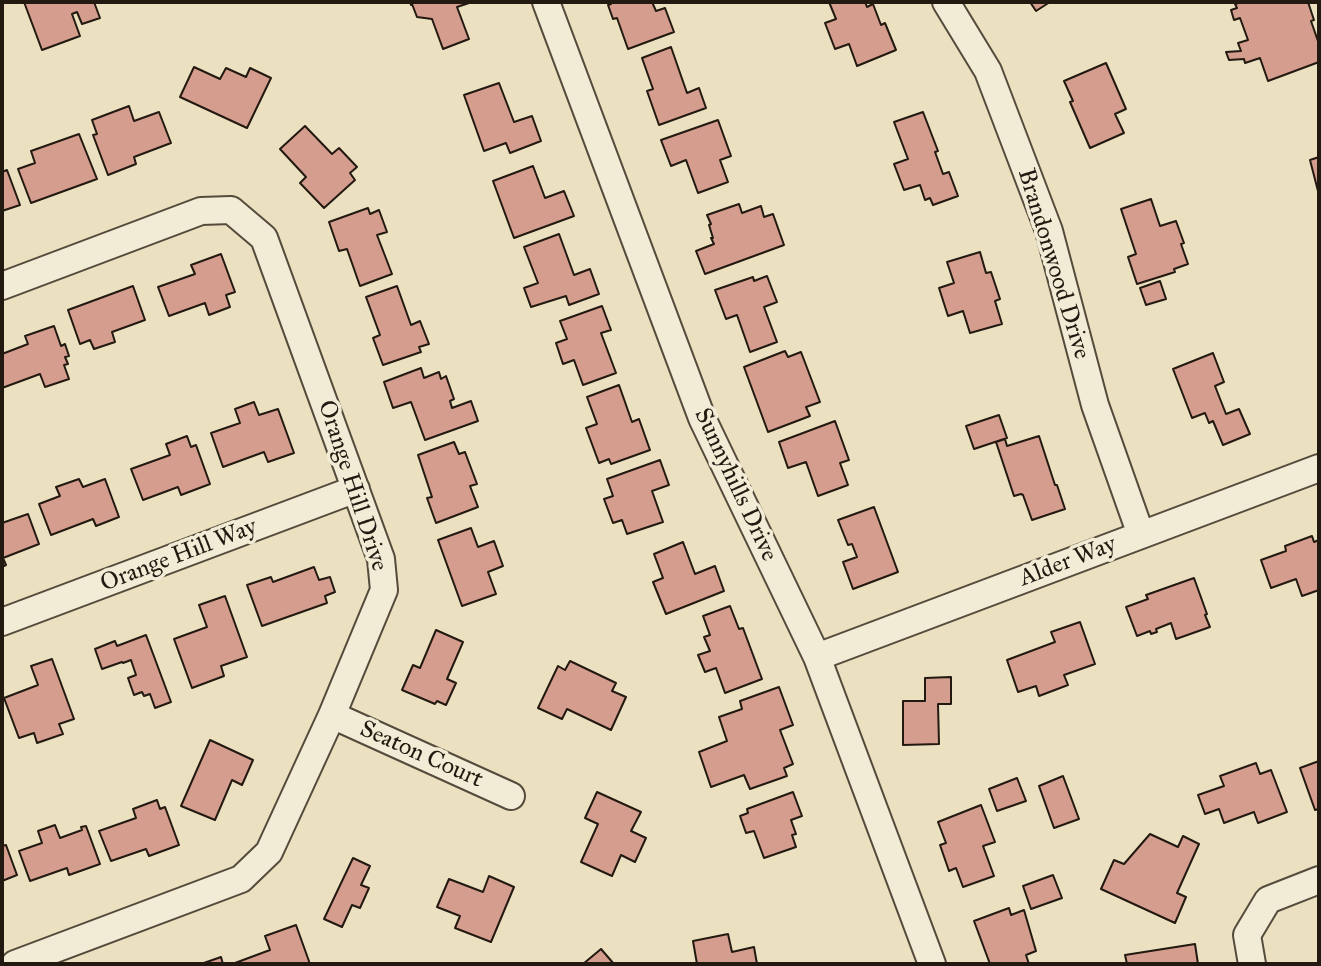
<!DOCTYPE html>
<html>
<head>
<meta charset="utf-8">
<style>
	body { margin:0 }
	#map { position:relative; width:1321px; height:966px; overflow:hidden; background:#ebe0bf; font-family:"IM FELL Great Primer",serif }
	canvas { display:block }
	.frame { position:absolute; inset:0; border:4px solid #221911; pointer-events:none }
</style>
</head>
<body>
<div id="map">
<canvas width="1321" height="966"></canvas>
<div class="frame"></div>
</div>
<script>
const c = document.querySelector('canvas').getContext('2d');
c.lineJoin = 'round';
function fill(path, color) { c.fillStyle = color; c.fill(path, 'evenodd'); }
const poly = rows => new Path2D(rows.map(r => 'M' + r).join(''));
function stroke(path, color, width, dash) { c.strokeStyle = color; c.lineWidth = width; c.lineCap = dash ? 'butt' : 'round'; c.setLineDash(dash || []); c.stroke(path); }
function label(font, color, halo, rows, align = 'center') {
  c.font = font + ' "IM FELL Great Primer",serif'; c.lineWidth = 7; c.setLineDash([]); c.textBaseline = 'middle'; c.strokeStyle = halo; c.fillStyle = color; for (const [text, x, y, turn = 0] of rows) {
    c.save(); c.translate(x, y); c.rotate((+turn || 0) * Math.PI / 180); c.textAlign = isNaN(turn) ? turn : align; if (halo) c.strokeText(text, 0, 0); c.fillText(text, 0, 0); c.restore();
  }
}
const building = poly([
	[24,2,94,2,100,18,82,24,77,12,72,14,80,36,42,50,24,2],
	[410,2,472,2,457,7,469,39,443,49,432,19,417,17,412,4,411,5,410,2],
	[610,2,652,2,656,11,665,8,674,32,628,49,617,18,613,19,608,5,611,4,610,2],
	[829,2,865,2,867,7,873,4,881,25,885,23,896,50,857,66,849,44,835,49,825,23,836,19,829,2],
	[1030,2,1050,2,1036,11,1030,2],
	[1243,2,1308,2,1314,20,1311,21,1319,44,1319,62,1268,81,1260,58,1245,63,1244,59,1229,60,1226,52,1241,51,1238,43,1248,40,1240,18,1234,20,1231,10,1237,8,1235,4,1243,2],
	[671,47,687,93,699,88,706,108,659,125,647,91,653,89,642,58,671,47],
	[1106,63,1126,109,1115,114,1124,133,1090,148,1070,102,1073,101,1064,81,1106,63],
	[194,67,220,79,226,68,246,77,250,68,271,78,247,128,180,97,194,67],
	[499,83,514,122,532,116,541,141,510,153,506,143,484,151,464,95,499,83],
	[129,106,134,121,159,112,171,143,134,157,136,164,108,175,93,135,97,134,92,120,129,106],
	[923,112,938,151,935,152,943,174,949,172,958,196,933,205,930,198,925,200,920,185,904,190,894,164,908,159,894,122,923,112],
	[718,120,731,156,720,160,728,182,698,193,686,160,671,166,661,140,718,120],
	[305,126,332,154,339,148,357,167,350,173,355,180,324,208,300,183,306,177,280,149,305,126],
	[79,134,97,179,31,203,18,169,35,163,31,151,79,134],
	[1319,157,1319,195,1310,160,1319,157],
	[533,166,545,198,564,191,574,216,514,238,493,181,533,166],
	[7,170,20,205,2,211,2,172,7,170],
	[1151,199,1160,226,1176,221,1184,243,1181,244,1188,264,1174,269,1175,272,1137,284,1128,257,1136,254,1121,209,1151,199],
	[739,204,742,213,761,206,764,217,773,214,784,245,705,274,696,251,714,244,711,238,713,238,709,225,711,224,707,215,739,204],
	[368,208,370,214,379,210,387,232,377,235,392,274,360,286,347,249,339,251,329,222,368,208],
	[559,234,574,275,590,269,599,294,569,305,566,296,531,307,524,288,538,283,524,247,559,234],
	[980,252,986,273,991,272,1000,299,995,301,1002,324,970,333,963,311,948,316,939,288,954,283,947,262,980,252],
	[221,254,235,292,226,295,230,307,209,315,205,303,169,316,158,287,195,274,191,265,221,254],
	[767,276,777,302,764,307,777,342,750,352,737,315,726,319,715,290,753,277,754,281,767,276],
	[1160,281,1166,299,1146,305,1140,288,1160,281],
	[133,286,145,320,112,332,115,342,94,349,90,340,80,344,68,310,133,286],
	[397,286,411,325,420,321,429,344,419,347,421,352,383,365,373,338,380,335,366,297,397,286],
	[602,306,611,330,601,333,616,373,583,385,574,360,563,364,556,343,567,339,560,321,602,306],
	[54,326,61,346,65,344,69,356,65,357,68,364,64,365,69,379,45,387,40,374,2,388,2,354,28,344,25,336,54,326],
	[785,351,788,357,801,352,820,402,806,407,810,416,768,432,744,367,785,351],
	[1213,353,1224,382,1215,386,1226,414,1239,409,1250,434,1223,445,1213,421,1209,423,1205,413,1192,418,1173,369,1213,353],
	[421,368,424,378,439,372,441,379,446,376,454,399,450,401,452,408,471,401,478,421,425,440,411,402,393,408,384,382,421,368],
	[619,385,632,422,639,419,650,450,611,464,609,459,599,463,586,428,597,424,587,397,619,385],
	[254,402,259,415,278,409,294,453,268,462,264,452,223,467,211,433,240,423,235,409,254,402],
	[999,415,1007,438,974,449,966,426,999,415],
	[835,421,849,460,840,463,848,485,818,496,806,462,788,468,779,442,835,421],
	[187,436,191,447,196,445,210,484,181,495,178,487,143,500,131,469,170,455,166,444,187,436],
	[1039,436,1055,485,1057,485,1065,509,1032,520,1023,495,1021,494,1014,496,996,442,1005,439,1007,446,1039,436],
	[454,442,459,454,465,452,477,484,470,486,478,507,436,523,427,498,432,497,418,455,454,442],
	[660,460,669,485,652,491,663,522,627,534,622,520,613,523,604,499,613,496,607,479,660,460],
	[79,479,83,487,105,479,119,517,96,526,93,519,51,535,39,504,60,496,56,487,79,479],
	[874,507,898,572,853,589,843,562,857,557,852,544,848,545,838,520,874,507],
	[28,514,39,544,3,558,6,565,2,567,2,523,28,514],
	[471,528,478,547,494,541,503,566,488,572,496,594,462,606,438,540,471,528],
	[1312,536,1314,542,1319,540,1319,590,1302,596,1296,579,1271,588,1261,560,1286,551,1285,546,1312,536],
	[683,542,695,574,715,566,724,591,666,614,653,582,663,578,654,554,683,542],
	[314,567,319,580,330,577,335,592,325,596,327,603,262,626,247,585,271,577,273,582,314,567],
	[1194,578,1207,614,1205,615,1210,627,1176,639,1171,623,1156,629,1157,632,1151,634,1150,631,1137,636,1126,607,1148,599,1146,595,1194,578],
	[225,596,247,657,221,666,224,676,192,688,174,639,207,627,199,605,225,596],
	[730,606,739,629,743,628,762,679,725,693,716,668,705,672,698,655,710,651,704,637,710,635,703,616,730,606],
	[1080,622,1095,664,1064,675,1068,685,1039,696,1036,686,1018,692,1007,660,1055,642,1051,632,1080,622],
	[436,630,463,642,447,679,456,683,446,705,437,701,435,704,402,690,413,665,420,668,436,630],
	[146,635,171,702,155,708,150,694,144,696,142,692,134,695,128,678,136,675,131,660,123,663,122,662,102,669,95,649,115,641,117,646,146,635],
	[52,659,74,719,59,724,63,734,37,743,34,733,19,738,4,698,38,685,31,666,52,659],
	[570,661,616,683,612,691,626,697,611,730,567,709,562,719,538,708,558,666,565,670,570,661],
	[951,677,951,704,938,704,939,744,903,745,903,701,925,701,925,678,951,677],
	[779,687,793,725,780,730,793,764,784,768,787,776,750,789,744,775,711,787,699,752,727,741,719,717,742,709,740,701,779,687],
	[210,740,253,760,242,785,232,780,215,820,181,806,210,740],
	[1319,761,1319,809,1315,810,1300,768,1319,761],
	[1256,763,1260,774,1271,770,1287,812,1258,823,1254,812,1224,823,1219,809,1205,814,1198,795,1224,786,1220,776,1256,763],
	[1063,776,1079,819,1054,828,1039,786,1063,776],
	[1017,778,1026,801,997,811,989,789,1017,778],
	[597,792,641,812,631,831,646,838,635,862,621,855,612,876,581,862,598,824,585,818,597,792],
	[793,792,802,816,791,820,796,834,792,835,796,847,764,858,754,831,746,833,740,816,748,813,747,809,793,792],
	[157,800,160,809,165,807,179,845,149,856,146,849,111,861,99,831,136,818,133,809,157,800],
	[981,805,995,842,983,846,994,876,963,887,956,868,949,871,940,845,946,843,938,822,981,805],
	[55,825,60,838,82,830,81,827,86,826,100,864,69,875,67,868,30,881,19,851,42,843,38,831,55,825],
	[1150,834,1178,847,1183,836,1199,844,1177,893,1186,897,1175,923,1101,889,1114,860,1124,864,1150,834],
	[6,845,17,875,2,881,2,846,6,845],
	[353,858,370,866,361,885,369,888,360,908,352,905,342,927,324,919,353,858],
	[1053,875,1062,898,1031,909,1023,886,1053,875],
	[489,876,514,887,491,942,455,928,460,916,437,907,449,879,483,892,489,876],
	[1009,908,1011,915,1024,910,1036,951,1026,955,1029,964,990,964,974,921,1009,908],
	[296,925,310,964,236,964,235,963,270,950,265,936,296,925],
	[728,934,732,952,754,947,757,964,697,964,693,941,728,934],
	[1195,944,1198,964,1127,964,1125,955,1195,944],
	[601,949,614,964,583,964,601,949],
	[221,957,223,964,201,964,221,957]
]);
const minor = poly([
	[546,2,702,418,817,657,932,964],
	[946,2,988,71,1049,231,1095,405,1141,535],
	[2,286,201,211,231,210,264,238,381,559,384,590,332,715,269,852,241,879,15,964],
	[2,622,356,489],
	[817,657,1319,468],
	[332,715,511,796],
	[1252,964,1247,935,1268,900,1319,880]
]);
const streetNames = [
	["Brandonwood Drive",1053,264,73],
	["Sunnyhills Drive",735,485,65],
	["Orange Hill Drive",352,486,72],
	["Orange Hill Way",179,556,-21],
	["Alder Way",1068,562,-21],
	["Seaton Court",421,755,24]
];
fill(building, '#d49d8d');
stroke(building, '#221911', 2);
stroke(minor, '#544b3c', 30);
stroke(minor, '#f2ebd5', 26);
label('24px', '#221911', '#f2ebd5', streetNames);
</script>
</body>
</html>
